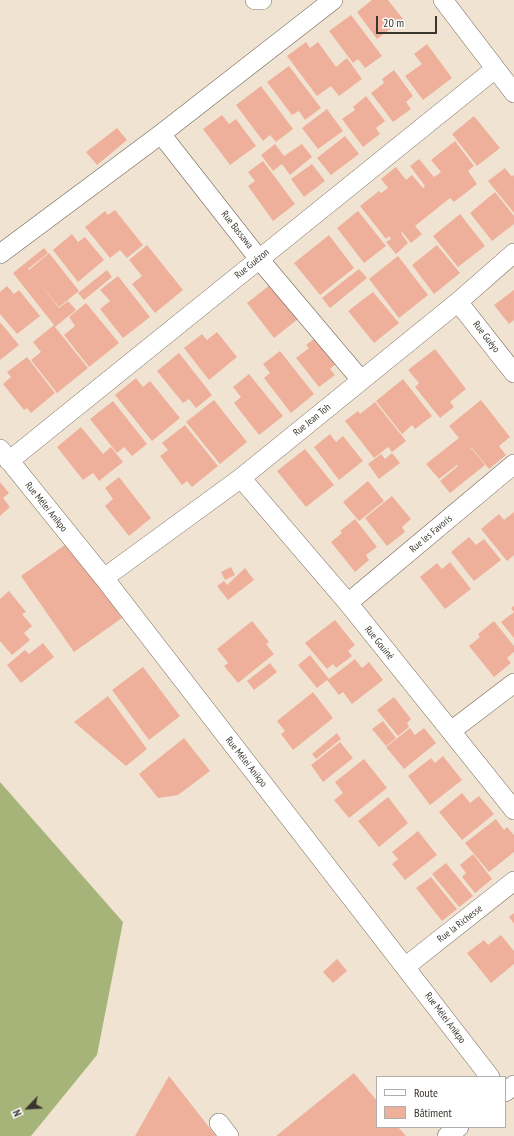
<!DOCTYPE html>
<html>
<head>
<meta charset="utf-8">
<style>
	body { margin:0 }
	#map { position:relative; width:514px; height:1136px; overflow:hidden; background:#f0e3d2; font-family:"PT Sans Narrow",sans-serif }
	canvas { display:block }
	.legend { position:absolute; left:376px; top:1076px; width:130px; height:52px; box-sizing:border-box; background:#fff; border:1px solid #b0aeab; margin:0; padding:5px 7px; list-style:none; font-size:12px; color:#3a352e }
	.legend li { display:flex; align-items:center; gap:8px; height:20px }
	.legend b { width:20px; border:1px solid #b0aeab }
	.north { position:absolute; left:8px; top:1088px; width:40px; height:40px; -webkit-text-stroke:3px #fff; paint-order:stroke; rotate:245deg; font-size:11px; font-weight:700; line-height:16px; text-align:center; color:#3a352e }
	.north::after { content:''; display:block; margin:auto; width:14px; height:18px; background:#3a352e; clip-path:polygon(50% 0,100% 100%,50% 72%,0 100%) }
	.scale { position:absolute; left:376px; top:16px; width:61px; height:18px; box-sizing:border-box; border:2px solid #3a352e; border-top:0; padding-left:5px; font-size:12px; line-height:14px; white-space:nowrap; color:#3a352e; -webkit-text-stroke:3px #fff; paint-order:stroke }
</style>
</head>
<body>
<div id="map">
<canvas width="514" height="1136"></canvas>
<ul class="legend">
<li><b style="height:5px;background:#fff"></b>Route</li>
<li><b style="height:11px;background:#efb09b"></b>Bâtiment</li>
</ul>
<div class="north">N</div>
<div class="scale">20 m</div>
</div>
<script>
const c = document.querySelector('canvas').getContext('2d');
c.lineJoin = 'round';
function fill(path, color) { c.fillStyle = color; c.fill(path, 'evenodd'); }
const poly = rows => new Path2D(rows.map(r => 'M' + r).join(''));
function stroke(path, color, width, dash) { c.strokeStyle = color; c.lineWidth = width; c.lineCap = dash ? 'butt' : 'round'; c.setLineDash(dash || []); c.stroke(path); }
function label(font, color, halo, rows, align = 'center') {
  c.font = font + ' "PT Sans Narrow",sans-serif'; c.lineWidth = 3; c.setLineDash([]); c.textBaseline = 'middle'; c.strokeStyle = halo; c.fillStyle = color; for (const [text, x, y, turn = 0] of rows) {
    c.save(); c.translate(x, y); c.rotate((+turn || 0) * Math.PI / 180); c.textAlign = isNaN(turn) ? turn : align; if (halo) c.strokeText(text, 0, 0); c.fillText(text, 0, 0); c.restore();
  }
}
const forest = poly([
	[0,782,123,922,97,1055,31,1136,0,1136]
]);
const building = poly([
	[372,0,388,0,403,19,377,39,357,12],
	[351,15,382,56,365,68,358,59,353,63,329,31],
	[306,42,310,48,318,42,336,67,347,58,362,79,339,96,331,86,317,96,287,56],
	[427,44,452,78,423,100,405,76,422,64,414,54],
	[289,66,321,108,305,120,299,111,292,115,267,82],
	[394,70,413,96,406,102,411,109,393,122,371,93,384,83,382,79],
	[261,86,293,129,276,142,270,135,263,141,236,105],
	[366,96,385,121,376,128,380,134,363,147,342,119,355,110,353,107],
	[327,109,343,131,318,149,302,128],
	[222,115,229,124,236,119,256,146,230,165,203,129],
	[474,116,500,148,477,166,452,134],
	[117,128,127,140,97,165,86,152],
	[345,136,359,154,331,175,317,158],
	[455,141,474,166,468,171,477,184,454,202,450,198,415,226,422,234,411,243,402,232,401,233,408,243,396,254,386,242,391,239,389,236,386,239,360,206,379,191,381,193,388,188,381,179,396,167,406,180,412,175,423,188,425,186,410,166,419,159,434,177,441,172,431,160],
	[275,144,284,156,302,144,312,157,290,175,282,164,273,171,261,155],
	[263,161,295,204,273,221,248,186,255,181,248,172],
	[312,164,325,181,304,197,291,179],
	[505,168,512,177,514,175,514,213,488,181],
	[495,192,514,216,514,224,492,241,470,213],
	[115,210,143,245,127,258,120,250,110,258,85,227,105,211,108,215],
	[358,211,386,246,364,263,337,228],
	[460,214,485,246,458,267,433,236],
	[72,234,78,242,85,237,104,260,78,282,53,250],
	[329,235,354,268,320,295,294,263],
	[147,245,183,290,155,313,132,284,142,276,129,260],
	[437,245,460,273,434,294,412,265],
	[44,248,48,253,28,269,29,270,49,253,79,291,59,307,36,279,59,308,68,301,76,310,55,327,88,368,57,393,31,360,41,352,33,342,54,325,13,273],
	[398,256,428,295,399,318,369,279],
	[359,269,367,278,330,308,322,298],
	[107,270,112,277,84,300,78,293],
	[118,276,150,317,123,338,100,309,110,301,100,290],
	[275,281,303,315,274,338,247,303],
	[7,286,14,294,19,290,40,316,17,334,0,314,0,292],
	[514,290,514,320,509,324,494,305],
	[373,292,399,323,374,343,348,311],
	[86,303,119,343,89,367,64,335,75,326,69,317],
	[0,322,19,345,0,360],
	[217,332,237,357,209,380,184,348,202,334,207,340],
	[319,335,339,361,330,369,335,375,319,387,296,358,309,348,306,345],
	[435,349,466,389,450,402,454,407,440,418,415,387,419,383,408,370],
	[280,351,314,394,291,413,264,378,270,373,263,364],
	[179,353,212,395,196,408,189,399,183,403,157,371],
	[27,357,55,393,31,413,27,408,24,410,3,384,11,377,7,372],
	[249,374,283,416,259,435,234,403,241,397,233,387],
	[136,378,143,387,150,381,180,418,152,441,115,395],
	[403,379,432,416,415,429,412,425,402,434,376,401],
	[214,400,247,442,220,464,186,422],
	[481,400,510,437,499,446,506,455,489,469,472,448,468,451,472,449,485,465,450,493,440,481,458,466,457,465,439,479,426,464,459,438,449,426],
	[113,401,147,444,132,456,124,447,117,453,90,419],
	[375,402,406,441,392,452,388,447,374,458,345,421,358,411,360,414],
	[185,425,218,466,192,487,187,481,182,485,160,456,168,450,162,443],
	[81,427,103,454,111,447,123,462,99,481,93,473,83,480,57,447],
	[330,434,336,442,343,436,363,461,339,480,314,447],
	[305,449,334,485,306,507,277,471],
	[392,453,400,463,379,479,368,464,381,454,385,459],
	[119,477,151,518,129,536,105,506,113,499,105,488],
	[368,481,384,501,359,521,343,502],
	[0,482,9,493,3,498,10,507,0,516],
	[392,496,411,519,402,527,405,532,387,546,365,518],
	[514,512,514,555,507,561,481,529,499,514,504,520],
	[355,519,377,547,366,555,369,560,355,572,331,542,342,533,340,531],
	[469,537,476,545,484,539,501,560,474,581,451,552],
	[69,542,122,618,74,652,21,576],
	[450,562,471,589,445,609,420,577,437,563,442,569],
	[231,567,235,575,225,580,221,572],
	[245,568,254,580,228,600,217,586,224,581,227,585],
	[9,591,26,612,22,614,32,626,24,633,30,640,12,655,0,641,0,599],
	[514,606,514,638,501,622,514,612,511,608],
	[335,620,355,645,348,651,352,656,336,668,333,664,327,669,305,643],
	[252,621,269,642,266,644,274,654,238,683,224,666,228,663,217,649],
	[494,621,514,646,514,652,507,658,511,663,494,677,469,646,480,637,478,634],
	[43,643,54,657,21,683,7,665,25,650,29,654],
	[310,655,329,679,355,659,362,668,369,662,383,680,352,704,343,692,339,695,327,680,317,688,298,665],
	[270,663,277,672,254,690,247,681],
	[143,667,180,716,149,740,112,690],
	[313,692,333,718,293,750,281,734,285,731,277,721],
	[108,696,147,749,126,766,74,722],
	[394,697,411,719,407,723,409,727,398,736,377,710],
	[383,721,396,738,386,746,372,729],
	[410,728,415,735,424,728,436,743,404,769,386,747],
	[337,733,341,739,316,759,312,754],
	[184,738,210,771,178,795,158,798,139,774],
	[340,742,353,758,323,782,311,765],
	[443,756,462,780,430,805,408,776,431,758,435,763],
	[364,759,387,788,349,818,334,800,343,793,335,782],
	[462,793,470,803,479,796,494,814,462,840,439,812],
	[388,797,408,823,379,847,358,821],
	[496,819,504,830,507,827,514,835,514,852,489,872,465,843],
	[418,831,437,855,405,880,392,864,398,859,392,852],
	[473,854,492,879,475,893,462,877,466,873,460,865],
	[446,863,473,896,459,907,432,874],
	[431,877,457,909,442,921,416,888],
	[514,913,514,924,509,917],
	[501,935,514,951,514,964,491,983,467,953,484,940,488,945],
	[337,959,347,971,333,983,323,972],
	[354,1073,377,1101,377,1127,398,1127,406,1136,276,1136],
	[169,1076,216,1136,135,1136]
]);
const minor = poly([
	[255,0,262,0],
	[443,0,514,93],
	[161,134,259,259,361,380],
	[0,254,161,134,333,0],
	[458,302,514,373],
	[0,449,104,578,490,1077],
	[9,461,495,69],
	[241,478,348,603,514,810],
	[104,578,241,478,458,302,514,253],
	[348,603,514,464],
	[451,731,514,683],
	[405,967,514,881],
	[505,1092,514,1085],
	[219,1123,229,1136],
	[447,1136,459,1127]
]);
const streetNames = [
	["Rue Bassawa",237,230,52],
	["Rue Guézon",252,264,-39],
	["Rue Guéyo",486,337,52],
	["Rue Jean Toh",312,420,-39],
	["Rue Mélei Anikpo",46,507,51],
	["Rue les Favoris",431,534,-40],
	["Rue Gouiné",379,643,51],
	["Rue Mélei Anikpo",246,762,52],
	["Rue la Richesse",460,924,-38],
	["Rue Mélei Anikpo",445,1018,53]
];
fill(forest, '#a6b47a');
fill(building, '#efb09b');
stroke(minor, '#726657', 20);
stroke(minor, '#fff', 19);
label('10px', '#3a352e', '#fff', streetNames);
</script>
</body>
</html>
